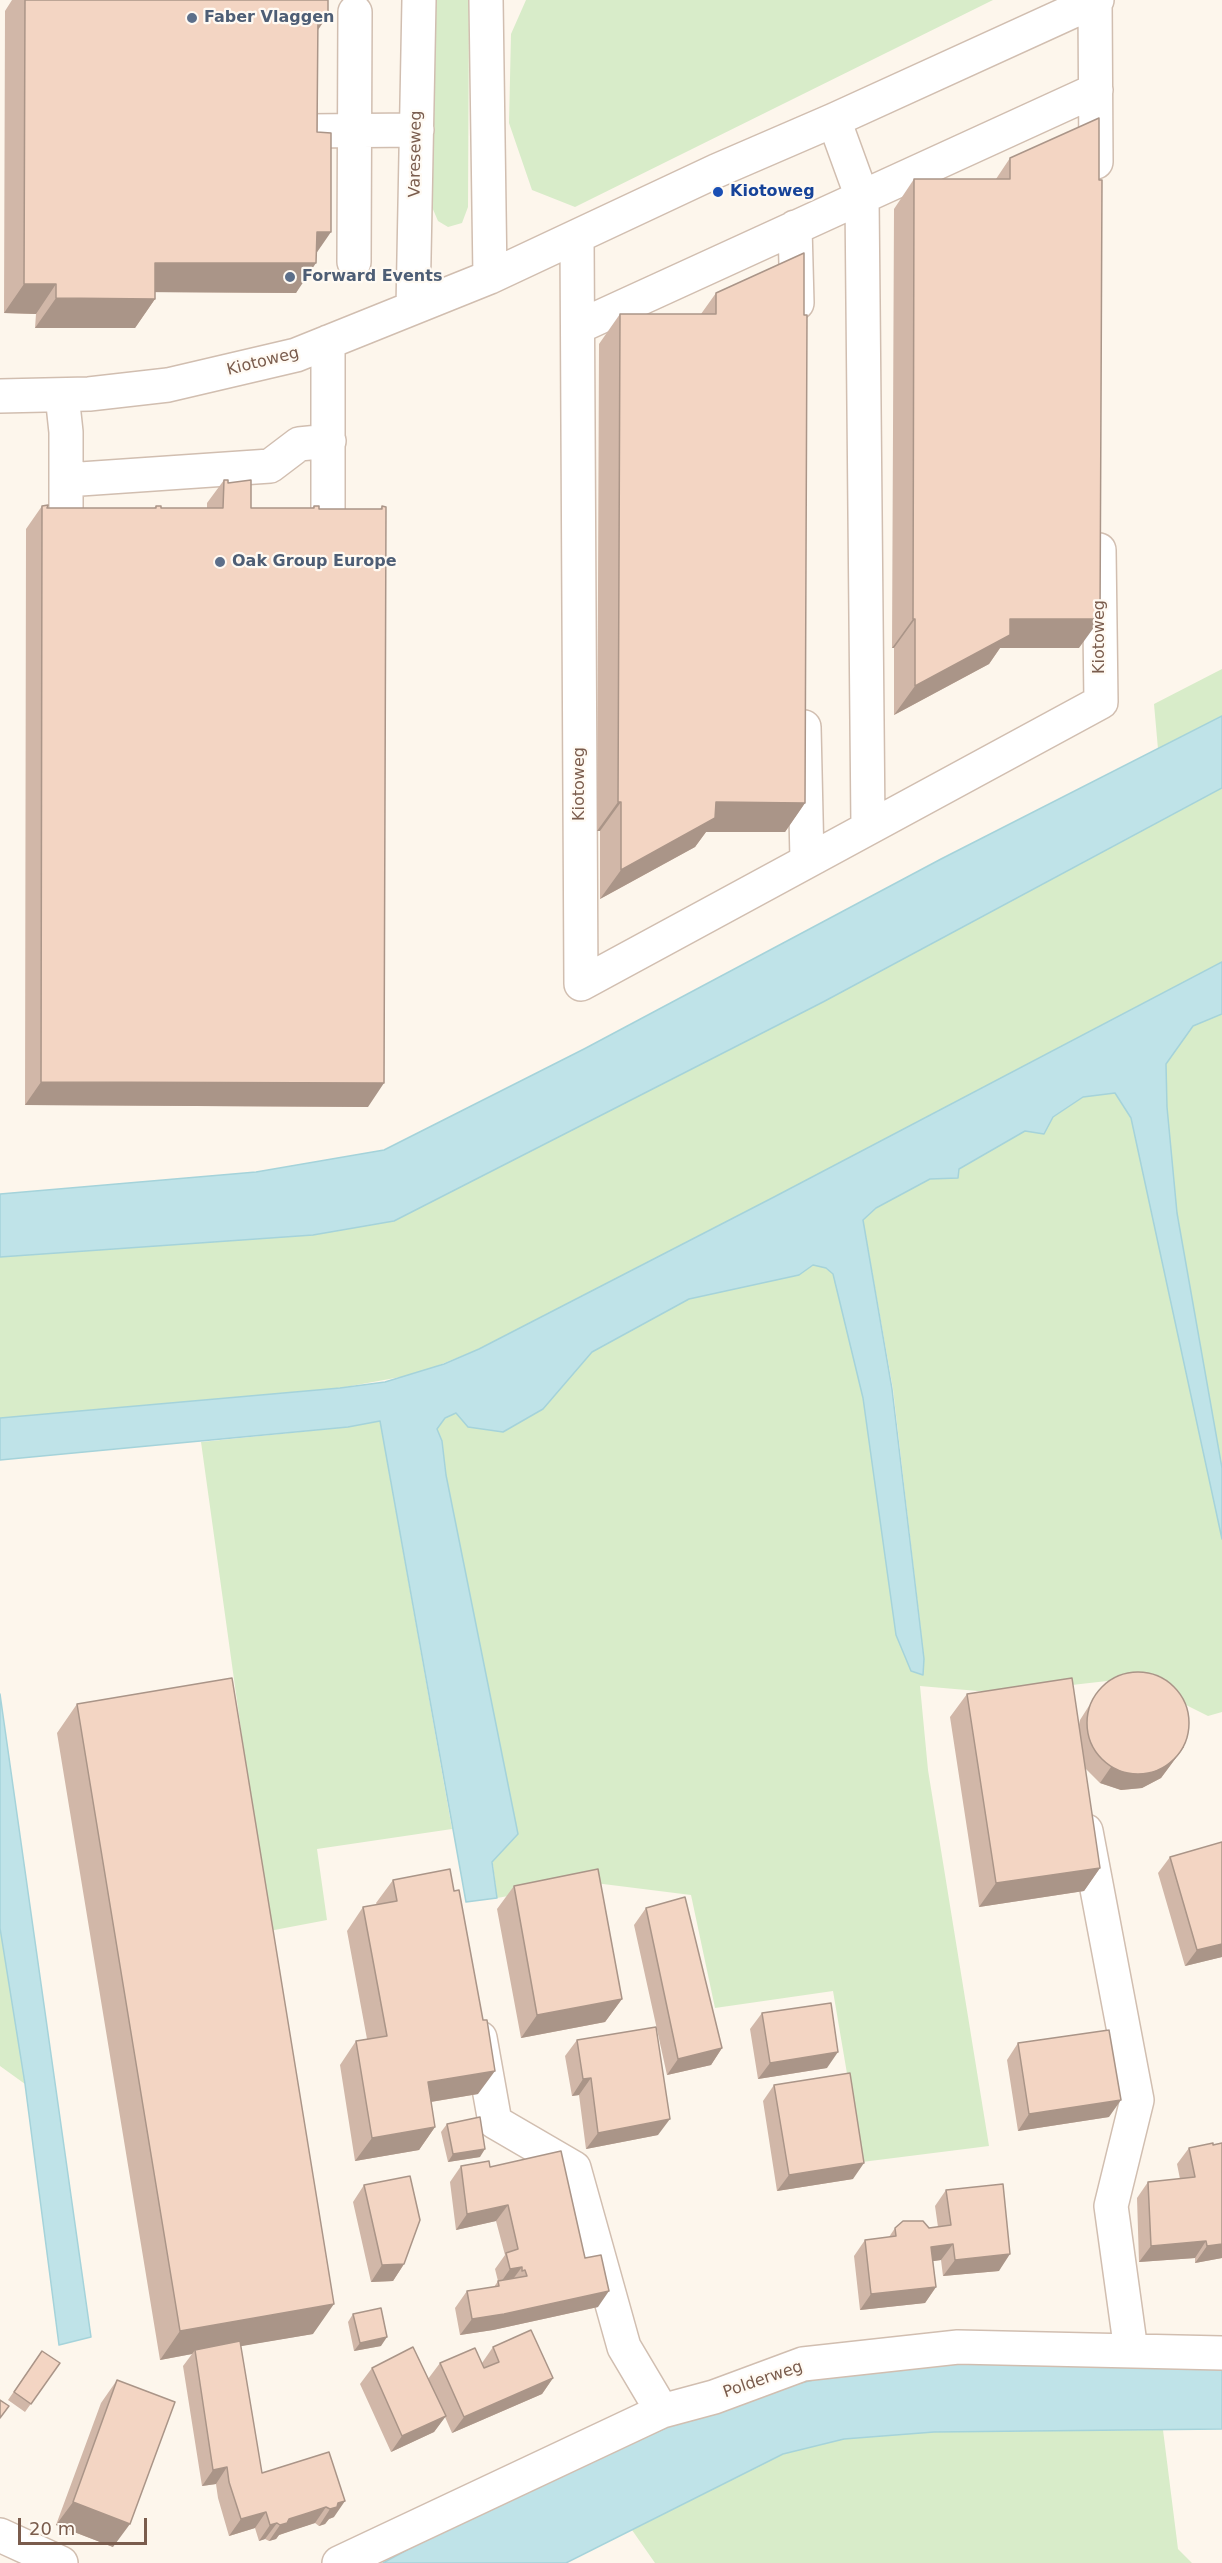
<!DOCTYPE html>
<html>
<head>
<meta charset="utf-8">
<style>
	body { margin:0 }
	#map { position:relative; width:1222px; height:2563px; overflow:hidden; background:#fdf6ec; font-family:"DejaVu Sans",sans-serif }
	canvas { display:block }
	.scale { position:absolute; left:18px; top:2518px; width:129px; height:27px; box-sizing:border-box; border:3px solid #7a5c4d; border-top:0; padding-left:8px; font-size:18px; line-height:21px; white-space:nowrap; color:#7a5c4d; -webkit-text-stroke:4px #fffaf3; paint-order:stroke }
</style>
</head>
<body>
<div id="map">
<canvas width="1222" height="2563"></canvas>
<div class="scale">20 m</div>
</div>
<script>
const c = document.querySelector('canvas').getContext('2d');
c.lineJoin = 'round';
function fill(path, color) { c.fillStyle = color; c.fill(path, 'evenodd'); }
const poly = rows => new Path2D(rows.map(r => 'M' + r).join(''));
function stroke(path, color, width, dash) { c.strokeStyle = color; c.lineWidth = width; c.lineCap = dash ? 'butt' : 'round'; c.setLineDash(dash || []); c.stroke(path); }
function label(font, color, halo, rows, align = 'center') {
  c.font = font + ' "DejaVu Sans",sans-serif'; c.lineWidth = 4.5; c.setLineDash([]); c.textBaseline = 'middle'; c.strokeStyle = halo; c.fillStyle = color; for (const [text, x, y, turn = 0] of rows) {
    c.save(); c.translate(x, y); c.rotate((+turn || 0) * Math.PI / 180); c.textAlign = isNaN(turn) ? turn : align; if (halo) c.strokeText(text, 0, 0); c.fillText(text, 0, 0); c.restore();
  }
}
const green = poly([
	[433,0,469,0,468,207,462,223,448,227,438,221,432,207],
	[526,0,993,0,575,207,532,190,509,123,511,34],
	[1222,669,1222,716,1158,749,1154,704],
	[1222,788,1222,962,774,1197,479,1349,417,1374,340,1388,0,1418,0,1257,313,1235,394,1221,823,1002],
	[1222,1014,1222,1468,1177,1213,1167,1107,1166,1064,1193,1026],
	[1115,1093,1131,1117,1222,1539,1222,1712,1208,1716,1166,1695,1116,1680,1001,1693,920,1686,928,1770,989,2146,862,2162,833,1991,715,2008,691,1895,587,1882,497,1898,442,1441,437,1429,445,1418,456,1413,543,1409,592,1352,689,1299,799,1275,813,1265,826,1268,833,1274,863,1398,923,1675,924,1658,893,1389,863,1220,876,1208,930,1179,957,1178,959,1169,1025,1131,1044,1134,1053,1117,1083,1097],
	[380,1421,452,1829,317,1849,327,1920,269,1931,201,1442,348,1427],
	[0,1928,25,2084,0,2066],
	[1163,2430,1178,2549,1192,2563,655,2563,632,2530,783,2454,844,2439,934,2432]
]);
const water = poly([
	[1222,716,1222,788,823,1002,394,1221,313,1235,0,1257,0,1194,256,1172,384,1150,584,1049,941,859,1222,716],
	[1222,962,1222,1014,1193,1026,1166,1064,1167,1107,1177,1213,1222,1468,1222,1539,1131,1118,1115,1093,1083,1097,1053,1117,1044,1134,1025,1131,959,1169,958,1178,930,1179,876,1208,863,1220,892,1389,924,1659,923,1675,911,1671,896,1635,863,1398,833,1274,826,1268,813,1265,799,1275,689,1299,592,1352,543,1409,503,1432,468,1427,456,1413,445,1418,437,1429,442,1441,446,1475,518,1834,492,1862,497,1898,466,1902,380,1421,348,1427,0,1460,0,1418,340,1388,385,1382,444,1364,479,1349,774,1197,1222,962],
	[0,1694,91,2337,59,2345,25,2084,0,1928,0,1694],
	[940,2361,1222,2369,1222,2429,934,2432,844,2439,783,2454,566,2563,383,2563,477,2512,677,2423,772,2390,846,2372,940,2361]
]);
const minor = poly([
	[486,0,490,277],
	[1095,1,1096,162],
	[834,120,862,197,868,827],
	[308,131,417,130],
	[795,227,797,303],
	[577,237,581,984,1101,702,1099,550],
	[354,262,355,12],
	[413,308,419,0],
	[578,327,1096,90],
	[328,342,328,523],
	[62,395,66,432,66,523],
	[0,396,89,394,168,385,296,355,490,277,716,171,834,120,1097,0],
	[66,480,270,466,299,444,329,441],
	[804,727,807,860],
	[1086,1831,1137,2100,1111,2206,1131,2351],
	[480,2038,495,2122,574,2168,624,2347,662,2411],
	[0,2535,61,2563],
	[339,2563,662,2411,714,2397,803,2364,958,2347,1222,2353]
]);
const wall = poly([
	[12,0,328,0,328,15,318,30,317,253,296,293,155,292,155,299,135,328,35,328,36,314,4,313,5,11],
	[1010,158,1079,648,1000,648,989,664,894,715,894,648,892,648,894,209,914,179,996,179],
	[716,293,805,803,785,832,706,832,695,847,600,899,600,831,597,831,599,344,620,314,701,314],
	[224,480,228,483,251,508,312,508,314,506,319,509,380,509,382,506,368,1107,25,1105,26,529,42,506,47,508,154,508,156,506,161,508,207,508,207,503],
	[1099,1690,1184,1747,1161,1778,1142,1788,1121,1790,1100,1783,1085,1768,1100,1868,1084,1891,979,1907,950,1717,967,1694,1079,1725,1080,1720],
	[77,1704,313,2334,240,2346,262,2473,329,2452,334,2517,329,2519,325,2524,319,2526,315,2523,296,2529,279,2535,276,2539,269,2541,265,2539,259,2541,255,2528,229,2536,218,2498,216,2484,202,2486,183,2366,192,2354,160,2360,57,1733],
	[1170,1857,1222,1957,1185,1966,1158,1873],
	[393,1880,478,2094,431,2102,435,2127,419,2150,355,2161,340,2065,356,2041,367,2039,347,1931,363,1907,377,1905,376,1903],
	[514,1886,622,1999,605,2022,521,2038,497,1909],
	[646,1908,722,2048,711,2065,667,2075,634,1925],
	[762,2013,827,2068,758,2079,750,2029],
	[577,2040,658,2135,586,2149,579,2095,572,2096,565,2056],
	[1018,2043,1109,2117,1018,2131,1007,2060],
	[774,2085,853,2179,777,2191,763,2101],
	[447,2124,480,2157,448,2162,441,2132],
	[1222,2143,1222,2258,1195,2263,1195,2258,1139,2262,1137,2198,1148,2182,1180,2179,1177,2164,1189,2148,1213,2145],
	[461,2166,490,2167,585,2258,598,2307,493,2330,460,2335,455,2308,467,2291,494,2287,498,2281,495,2269,505,2255,496,2221,456,2230,450,2182],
	[364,2185,404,2264,393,2281,371,2282,353,2202],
	[946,2190,999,2271,943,2276,941,2260,933,2261,936,2287,925,2303,860,2310,854,2256,865,2240,889,2237,895,2228,929,2228,938,2227,935,2206],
	[353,2314,381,2346,354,2351,348,2322],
	[493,2347,553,2378,542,2394,452,2433,445,2417,434,2432,391,2452,360,2384,372,2368,428,2379,440,2363,482,2363],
	[42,2351,60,2363,25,2412,8,2400],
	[117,2380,113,2547,56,2525,101,2403]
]);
const shadedWall = poly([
	[318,15,328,15,308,44],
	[317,232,331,232,311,261],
	[155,263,316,263,296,293,135,292],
	[24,284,56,284,36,314,4,313],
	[56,298,155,299,135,328,35,328],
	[913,619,915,619,894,648,892,648],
	[1010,619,1100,619,1079,648,1000,648,989,664,894,715,915,686],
	[618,802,621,802,600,831,597,831],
	[716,802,805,803,785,832,706,832,695,847,600,899,621,870],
	[41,1082,384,1083,368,1107,25,1105],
	[1184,1747,1161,1778,1142,1788,1121,1790,1100,1783,1111,1767],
	[1100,1868,1084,1891,979,1907,996,1883],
	[1222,1944,1222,1957,1185,1966,1197,1950],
	[622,1999,605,2022,521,2038,537,2015],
	[722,2048,711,2065,667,2075,678,2059],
	[838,2052,827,2068,758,2079,770,2063],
	[495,2071,478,2094,412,2105,428,2082],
	[591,2078,579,2095,572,2096,583,2079],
	[1121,2100,1109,2117,1018,2131,1029,2114],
	[670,2119,658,2135,586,2149,598,2133],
	[435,2127,419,2150,355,2161,372,2138],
	[485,2149,480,2157,448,2162,453,2154],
	[864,2163,853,2179,777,2191,789,2175],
	[508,2205,496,2221,456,2230,467,2214],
	[1206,2241,1195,2258,1139,2262,1151,2246],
	[953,2244,941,2260,920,2263,931,2247],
	[1222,2244,1222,2258,1195,2263,1207,2246],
	[1010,2254,999,2271,943,2276,955,2260],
	[404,2264,393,2281,371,2282,382,2265],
	[522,2267,510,2283,499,2285,510,2269],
	[936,2287,925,2303,860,2310,871,2294],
	[609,2291,598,2307,493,2330,460,2335,472,2319],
	[334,2304,313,2334,195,2354,195,2350,192,2354,160,2360,180,2331],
	[387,2337,381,2346,354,2351,360,2343],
	[553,2378,542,2394,452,2433,464,2417],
	[446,2416,434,2432,391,2452,402,2436],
	[227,2467,216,2484,202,2486,213,2470],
	[345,2501,334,2517,329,2519,325,2524,319,2526,330,2509,338,2503],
	[73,2502,130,2524,113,2547,56,2525],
	[326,2507,315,2523,279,2535,276,2539,269,2541,280,2525,289,2519],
	[266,2512,255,2528,229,2536,241,2519],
	[277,2523,265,2539,259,2541,270,2525]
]);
const building = poly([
	[25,0,328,0,328,15,318,15,317,132,331,133,331,232,317,232,316,263,155,263,155,299,56,298,56,284,24,284,25,0],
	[1099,118,1099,180,1102,180,1100,619,1010,619,1010,635,915,686,915,619,913,619,914,179,1010,179,1010,158,1099,118],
	[804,253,804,315,807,315,805,803,716,802,715,818,621,870,621,802,618,802,620,314,716,314,716,293,804,253],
	[224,480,228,480,228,483,251,480,251,508,314,508,314,506,319,506,319,509,382,509,382,506,386,507,384,1083,41,1082,42,506,48,505,47,508,156,508,156,506,161,506,161,508,223,508,224,480],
	'1087 1723a51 51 0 1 1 102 0a51 51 0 1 1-102 0Z',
	[232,1678,334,2304,180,2331,77,1704,232,1678],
	[1072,1678,1100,1868,996,1883,967,1694,1072,1678],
	[1222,1842,1222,1944,1197,1950,1170,1857,1222,1842],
	[450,1869,454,1891,459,1890,483,2020,487,2020,495,2071,428,2082,435,2127,372,2138,356,2041,387,2036,363,1907,397,1901,393,1880,450,1869],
	[598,1869,622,1999,537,2015,514,1886,598,1869],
	[685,1897,722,2048,678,2059,646,1908,685,1897],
	[831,2003,838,2052,770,2063,762,2013,831,2003],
	[656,2027,670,2119,598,2133,591,2078,583,2079,577,2040,656,2027],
	[1109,2030,1121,2100,1029,2114,1018,2043,1109,2030],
	[850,2073,864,2163,789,2175,774,2085,850,2073],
	[480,2117,485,2149,453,2154,447,2124,480,2117],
	[1213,2143,1213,2145,1222,2143,1222,2244,1207,2246,1206,2241,1151,2246,1148,2182,1195,2177,1189,2148,1213,2143],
	[561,2151,585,2258,601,2255,609,2291,504,2314,472,2319,467,2291,499,2286,498,2281,527,2276,525,2270,522,2271,522,2267,510,2269,506,2253,518,2249,508,2205,467,2214,461,2166,489,2161,490,2167,561,2151],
	[410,2176,420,2220,404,2264,382,2265,364,2185,410,2176],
	[1003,2184,1010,2254,955,2260,953,2244,931,2247,936,2287,871,2294,865,2240,896,2236,895,2228,903,2221,923,2221,929,2228,951,2225,946,2190,1003,2184],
	[381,2308,387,2337,360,2343,353,2314,381,2308],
	[531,2330,553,2378,464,2417,440,2363,475,2348,484,2368,499,2362,493,2347,531,2330],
	[240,2341,262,2473,329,2452,345,2501,338,2503,337,2507,330,2509,326,2507,308,2513,289,2519,287,2523,280,2525,277,2523,270,2525,266,2512,241,2519,229,2482,227,2467,213,2470,195,2350,240,2341],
	[413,2347,446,2416,402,2436,372,2368,413,2347],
	[42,2351,60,2363,31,2404,14,2392,42,2351],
	[117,2380,175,2402,130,2524,73,2502,117,2380],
	[0,2400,9,2406,0,2418,0,2400]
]);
const markers = [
	[192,18,6,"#5c6f8a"],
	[718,192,6,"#1a4fb4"],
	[290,277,6,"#5c6f8a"],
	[220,562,6,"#5c6f8a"]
];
const serviceNames = [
	["Faber Vlaggen",204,18],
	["Forward Events",302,277],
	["Oak Group Europe",232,562]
];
const streetNames = [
	["Vareseweg",416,154,-89],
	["Kiotoweg",263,362,-14],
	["Kiotoweg",1100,637,-90],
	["Kiotoweg",580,784,-90],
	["Polderweg",763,2380,-19]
];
const transitNames = [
	["Kiotoweg",730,192]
];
fill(green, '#d8ecc9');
fill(water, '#bfe3e8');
stroke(water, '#a5d3da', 1.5);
stroke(minor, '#d1beb0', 36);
stroke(minor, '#fff', 33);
fill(wall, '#d1b7a8');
fill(shadedWall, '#aa9588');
fill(building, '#f3d5c3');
stroke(building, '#aa9588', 1.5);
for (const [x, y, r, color] of markers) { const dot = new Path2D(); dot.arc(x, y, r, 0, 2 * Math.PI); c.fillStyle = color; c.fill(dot); stroke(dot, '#fffaf3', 2); }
label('bold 16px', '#4e5e75', '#fffaf3', serviceNames, 'left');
label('16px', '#7a5c4d', '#fffaf3', streetNames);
label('bold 16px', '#164399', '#fffaf3', transitNames, 'left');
</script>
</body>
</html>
